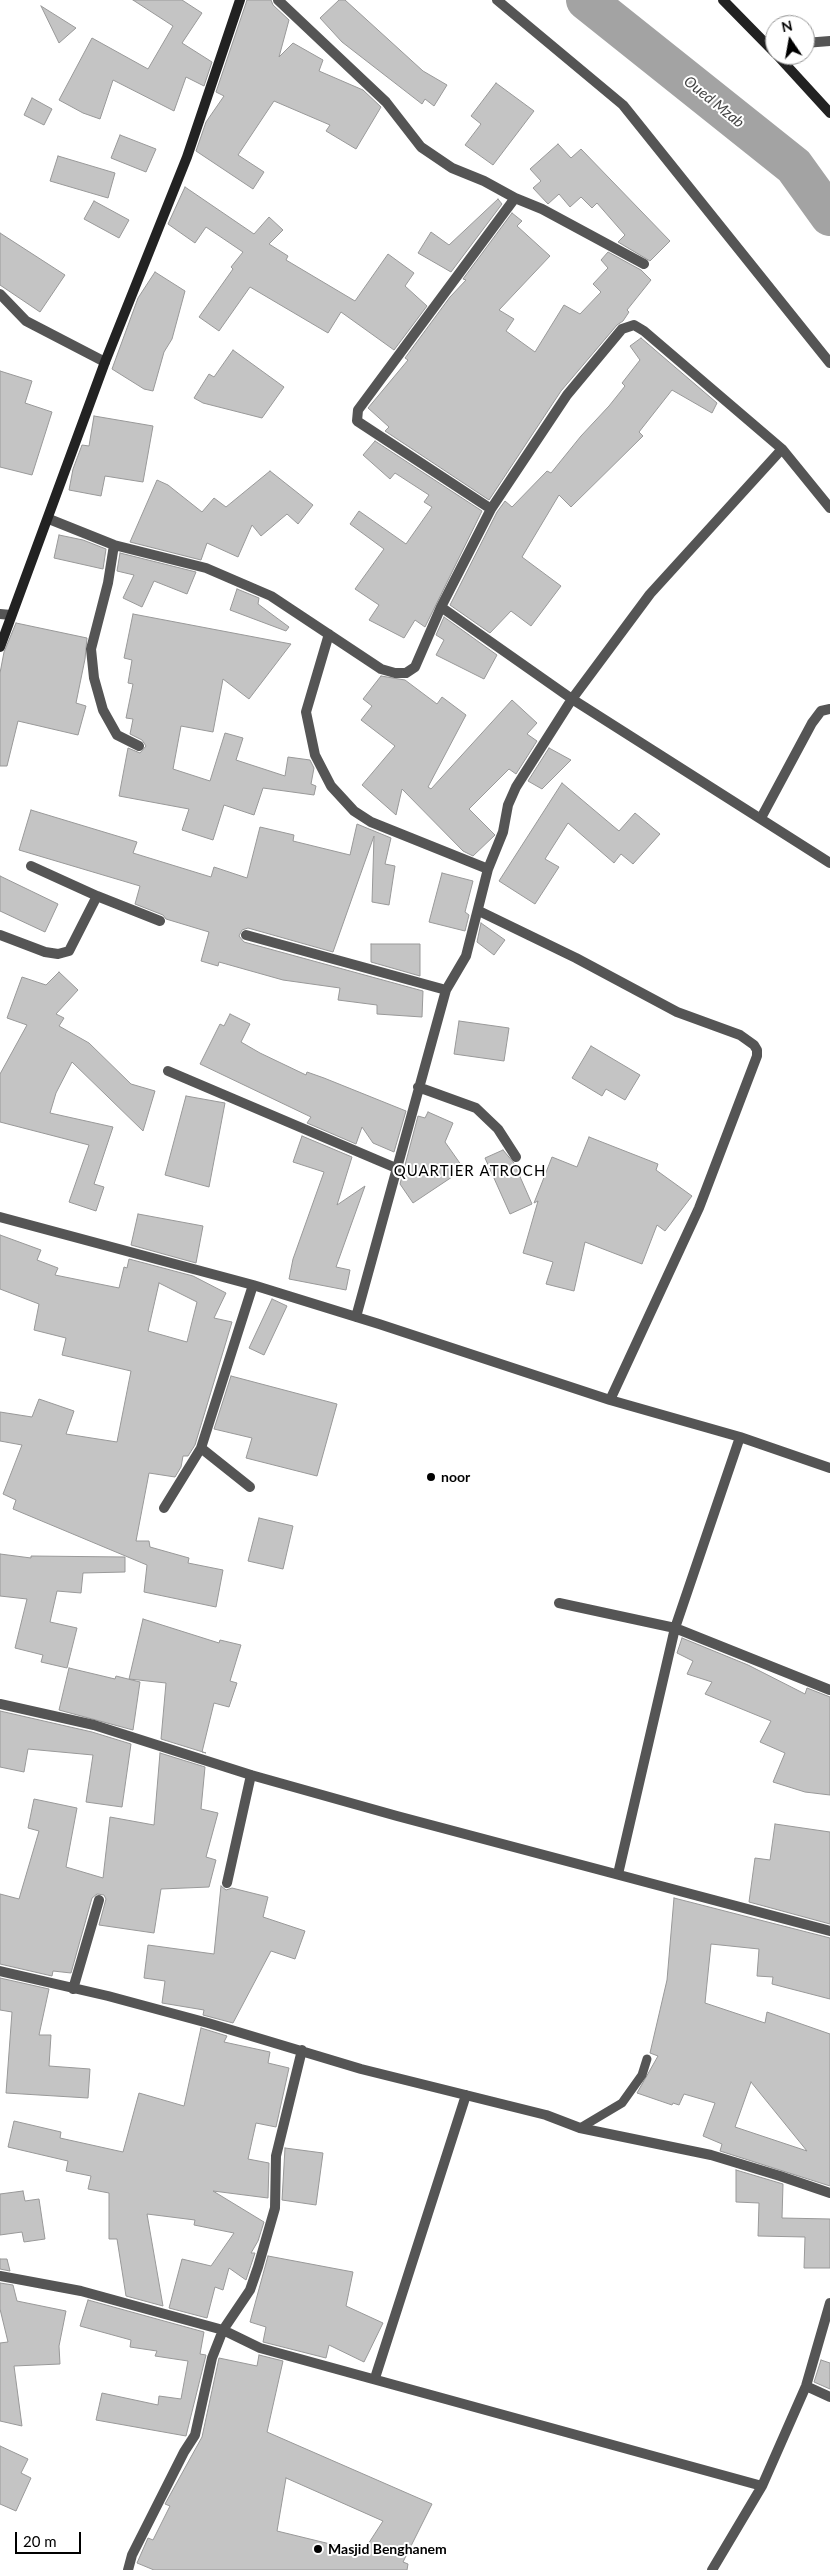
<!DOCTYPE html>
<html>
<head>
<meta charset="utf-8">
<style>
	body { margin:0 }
	#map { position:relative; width:830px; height:2570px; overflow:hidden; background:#fff; font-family:Lato,sans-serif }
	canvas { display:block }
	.north { position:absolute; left:765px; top:15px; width:50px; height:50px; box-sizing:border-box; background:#fff; border:1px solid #999; border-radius:50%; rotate:348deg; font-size:14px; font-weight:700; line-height:20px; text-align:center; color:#000 }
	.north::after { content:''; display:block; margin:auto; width:18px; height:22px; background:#000; clip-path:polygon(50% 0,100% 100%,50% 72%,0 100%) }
	.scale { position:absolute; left:15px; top:2532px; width:66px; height:22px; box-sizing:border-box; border:2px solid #000; border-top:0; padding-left:6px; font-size:15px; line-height:18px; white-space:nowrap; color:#000; -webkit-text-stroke:4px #fff; paint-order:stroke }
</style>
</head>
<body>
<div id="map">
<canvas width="830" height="2570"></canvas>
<div class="north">N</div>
<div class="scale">20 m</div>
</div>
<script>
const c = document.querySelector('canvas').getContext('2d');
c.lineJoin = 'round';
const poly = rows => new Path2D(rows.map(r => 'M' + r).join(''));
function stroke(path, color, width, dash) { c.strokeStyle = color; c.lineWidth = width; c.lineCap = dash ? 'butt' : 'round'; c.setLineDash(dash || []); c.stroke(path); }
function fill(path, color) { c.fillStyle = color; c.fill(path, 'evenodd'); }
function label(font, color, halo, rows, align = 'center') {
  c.font = font + ' Lato,sans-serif'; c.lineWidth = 4; c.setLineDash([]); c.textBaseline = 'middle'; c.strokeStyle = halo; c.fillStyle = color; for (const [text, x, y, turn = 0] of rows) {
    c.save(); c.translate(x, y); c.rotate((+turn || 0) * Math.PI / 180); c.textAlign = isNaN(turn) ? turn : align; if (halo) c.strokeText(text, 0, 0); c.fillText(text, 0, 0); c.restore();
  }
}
const river = poly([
	[586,0,794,166,830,216]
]);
const building = poly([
	[133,0,182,0,202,13,182,43,212,62,204,86,186,77,174,111,113,80,100,119,83,113,59,100,92,38,148,69,173,26,133,0],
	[247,0,271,0,273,5,289,20,279,57,293,43,323,60,319,71,363,90,381,107,356,149,326,131,330,125,274,101,238,155,264,172,253,189,196,151,206,122,224,96,216,92,247,0],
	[339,0,345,0,423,71,447,85,434,106,425,99,422,104,342,42,320,18,339,0],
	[41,6,76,28,59,43,41,6],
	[496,83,534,111,493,165,465,145,481,124,471,116,496,83],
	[32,98,52,109,44,125,24,115,32,98],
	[120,135,156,149,146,172,111,158,120,135],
	[558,144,571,158,581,149,670,241,650,261,618,242,625,235,597,203,592,208,581,197,570,207,559,194,548,204,533,188,541,181,530,169,558,144],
	[58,156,115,173,108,198,50,181,58,156],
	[185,187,254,234,269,217,283,230,269,244,288,256,286,260,355,301,388,254,414,273,405,286,427,306,394,350,341,312,328,333,250,287,219,331,199,317,233,269,231,267,243,252,206,227,195,243,168,224,185,187],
	[498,199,502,204,451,272,418,253,431,232,449,245,498,199],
	[94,201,129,220,119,238,84,219,94,201],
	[512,213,522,221,517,226,550,256,499,310,514,319,506,331,535,352,564,305,580,314,601,292,593,284,608,268,601,260,608,252,641,270,651,280,627,310,629,312,623,321,617,325,561,391,489,500,385,431,389,427,368,408,408,360,405,358,450,297,466,280,463,279,512,213],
	[0,233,65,275,40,312,0,285,0,233],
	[155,272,185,291,172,339,164,352,153,391,144,389,112,369,138,298,155,272],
	[641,338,717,403,712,413,672,390,639,432,643,436,571,507,559,495,522,557,561,586,531,626,511,611,490,633,450,605,497,512,505,501,512,507,547,471,551,473,581,436,609,406,625,386,622,383,640,360,630,346,641,338],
	[233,350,284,387,262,418,203,403,194,398,209,374,214,377,233,350],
	[0,371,32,381,25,403,52,412,32,475,0,467,0,371],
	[94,416,153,426,143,482,105,476,101,496,69,490,73,469,82,445,89,446,94,416],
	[375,441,482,511,425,627,415,620,404,638,369,620,379,605,355,589,384,549,350,524,359,511,406,544,432,507,424,502,429,495,395,473,390,479,363,455,375,441],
	[270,471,313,505,298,524,287,514,261,536,252,525,238,557,207,543,201,560,130,542,157,480,168,485,202,512,214,498,226,507,270,471],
	[59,535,83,540,106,549,103,569,54,558,59,535],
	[120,553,196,572,187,594,154,581,142,607,123,598,134,575,117,571,120,553],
	[237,589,259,598,258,604,289,627,286,631,230,610,237,589],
	[133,614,291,644,249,699,223,679,213,732,181,726,173,769,210,781,225,733,243,738,236,760,285,776,288,757,310,760,314,768,311,784,316,786,314,795,263,788,254,815,224,805,213,840,182,830,189,809,119,796,128,748,140,753,146,746,142,740,130,734,133,719,126,718,133,684,128,683,132,660,124,658,133,614],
	[444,617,497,655,484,679,436,655,444,640,436,635,444,617],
	[16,623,87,638,85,659,76,703,86,706,78,735,18,721,7,766,0,766,0,673,4,652,16,623],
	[381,676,405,680,437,704,442,697,466,715,428,787,431,789,512,700,537,723,527,734,537,741,516,774,509,769,469,809,495,835,473,856,463,851,402,789,396,815,362,785,395,746,361,720,372,706,363,699,381,676],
	[549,748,571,760,542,789,528,781,549,748],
	[562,783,619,831,635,813,660,834,633,864,621,854,614,863,568,823,545,859,559,867,535,904,499,881,562,783],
	[31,810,137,842,133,853,211,877,214,867,247,878,260,827,294,835,293,841,350,855,357,824,391,838,385,864,395,866,389,905,372,902,374,836,333,952,248,928,242,930,239,936,244,942,423,991,422,1017,377,1014,377,1005,338,1000,340,988,283,980,219,962,218,966,201,961,209,932,166,919,163,915,135,904,140,886,19,850,31,810],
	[442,873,473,881,465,912,469,915,465,931,429,922,442,873],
	[0,876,58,904,45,932,0,911,0,876],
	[481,923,505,940,494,955,477,942,481,923],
	[371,944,420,944,420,976,371,962,371,944],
	[59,972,78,990,56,1014,64,1018,59,1026,89,1043,131,1084,155,1091,143,1131,72,1062,56,1093,50,1113,113,1127,94,1184,104,1187,96,1211,69,1202,89,1145,0,1122,0,1074,27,1025,7,1018,22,977,46,985,59,972],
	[230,1014,250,1024,241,1042,260,1053,306,1075,307,1072,324,1078,406,1111,394,1152,373,1143,362,1127,356,1144,307,1123,311,1117,200,1064,220,1024,224,1026,230,1014],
	[459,1021,509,1028,504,1061,454,1054,459,1021],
	[591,1046,640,1075,625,1100,606,1089,602,1096,572,1078,591,1046],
	[186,1096,225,1103,209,1187,165,1175,186,1096],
	[428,1112,453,1123,445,1142,464,1169,413,1203,400,1184,418,1116,425,1118,428,1112],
	[302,1136,352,1157,337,1205,365,1186,336,1267,350,1270,346,1290,289,1279,293,1259,324,1172,293,1162,302,1136],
	[589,1137,658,1164,656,1170,692,1196,665,1231,657,1225,642,1264,585,1242,574,1291,546,1284,553,1262,523,1253,538,1201,534,1203,552,1157,577,1167,589,1137],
	[503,1150,514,1163,532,1204,510,1214,485,1158,503,1150],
	[138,1214,203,1226,196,1263,131,1245,138,1214],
	[0,1235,41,1250,37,1260,58,1268,55,1275,119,1288,124,1267,127,1268,129,1259,193,1276,226,1293,214,1318,232,1322,195,1445,188,1456,183,1456,181,1467,175,1477,149,1473,136,1541,149,1541,150,1547,189,1558,188,1563,223,1570,216,1607,144,1592,147,1565,13,1509,16,1500,3,1494,22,1445,0,1441,0,1412,32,1417,39,1399,74,1411,66,1434,117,1442,131,1371,62,1355,66,1338,34,1330,39,1304,0,1289,0,1235],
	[159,1283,197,1302,187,1342,148,1331,159,1283],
	[272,1299,287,1306,264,1355,249,1348,272,1299],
	[231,1376,337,1404,317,1476,246,1458,252,1438,214,1429,231,1376],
	[259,1518,293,1526,283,1569,248,1561,259,1518],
	[0,1554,31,1558,31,1556,125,1557,125,1572,83,1573,81,1593,57,1591,50,1622,77,1628,67,1668,41,1662,43,1655,15,1648,27,1599,0,1596,0,1554],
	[143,1619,219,1643,220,1640,241,1645,230,1681,237,1683,229,1707,214,1703,202,1752,206,1753,161,1739,166,1683,129,1679,143,1619],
	[682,1638,748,1665,805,1694,807,1688,830,1697,830,1795,805,1792,773,1782,785,1753,760,1742,771,1721,705,1694,712,1682,687,1674,693,1661,677,1653,682,1638],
	[69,1668,115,1679,116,1676,140,1682,133,1730,59,1710,69,1668],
	[0,1711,92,1732,131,1744,122,1807,86,1802,93,1755,28,1749,24,1772,0,1767,0,1711],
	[160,1753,205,1767,201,1809,218,1813,206,1857,216,1860,209,1887,161,1889,154,1933,99,1925,106,1899,104,1895,97,1894,92,1898,71,1973,53,1971,52,1976,0,1964,0,1894,19,1899,39,1831,28,1828,34,1799,77,1808,66,1867,103,1878,110,1817,154,1825,160,1753],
	[775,1824,830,1832,830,1924,749,1902,755,1858,770,1860,775,1824],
	[221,1886,226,1890,232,1888,268,1897,263,1917,305,1931,295,1959,271,1951,233,2023,203,2015,204,2010,162,2003,165,1981,144,1978,148,1945,214,1954,221,1886],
	[674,1898,830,1938,830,1999,772,1984,773,1977,757,1976,759,1949,711,1944,705,2003,765,2023,767,2012,830,2034,830,2186,720,2151,722,2144,703,2136,715,2103,684,2094,679,2105,673,2103,672,2105,637,2093,658,2056,650,2053,667,1980,674,1898],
	[751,2082,807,2151,735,2127,751,2082],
	[0,1978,49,1989,39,2035,51,2035,49,2066,90,2069,88,2098,6,2093,12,2012,0,2010,0,1978],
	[201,2028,227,2036,224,2042,270,2052,268,2063,289,2068,276,2127,256,2123,248,2159,269,2163,268,2198,213,2191,264,2222,258,2241,251,2253,255,2253,246,2280,229,2268,223,2290,215,2287,207,2318,169,2308,182,2259,211,2266,234,2233,194,2225,195,2220,147,2214,163,2306,126,2296,117,2239,109,2239,109,2193,88,2189,91,2176,66,2171,68,2161,8,2147,14,2121,61,2132,60,2138,123,2152,139,2093,184,2106,201,2028],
	[285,2148,323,2153,316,2205,282,2200,285,2148],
	[736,2170,783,2184,782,2218,830,2219,830,2268,804,2268,805,2237,758,2236,759,2203,736,2202,736,2170],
	[23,2191,25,2201,39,2199,45,2239,24,2242,22,2232,0,2235,0,2194,23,2191],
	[268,2256,353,2272,346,2306,383,2323,364,2362,329,2345,326,2358,263,2342,266,2327,250,2322,268,2256],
	[0,2259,7,2259,10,2271,0,2269,0,2259],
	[0,2283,13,2285,17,2301,66,2311,59,2346,60,2364,14,2366,22,2426,0,2421,0,2343,8,2342,0,2309,0,2283],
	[88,2300,204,2332,200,2354,206,2355,186,2436,96,2420,102,2393,158,2405,159,2396,181,2399,188,2361,155,2356,157,2351,130,2347,131,2340,80,2326,88,2300],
	[259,2355,283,2361,267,2432,432,2504,403,2562,408,2564,407,2570,154,2570,137,2563,148,2538,153,2540,170,2506,165,2504,202,2437,219,2358,257,2366,259,2355],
	[286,2478,383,2521,363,2552,277,2531,286,2478],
	[821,2360,830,2363,830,2389,814,2382,821,2360],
	[0,2446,28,2459,21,2473,31,2478,16,2511,0,2504,0,2446]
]);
const lane = poly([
	[580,2128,622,2103,642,2075,647,2059]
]);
const street = poly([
	[278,0,386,102,421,147,452,168,484,181,515,198],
	[497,0,623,105,830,363],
	[805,43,830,41],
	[0,294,26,321,105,362],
	[491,509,357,421,358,410,515,198,542,209,644,264],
	[49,519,114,545,206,568,271,596,381,669,395,673,406,673,415,667,441,607,572,699,830,863],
	[114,545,108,583,91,649,94,678,103,710,117,735,139,746],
	[441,607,491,509,567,395,622,329,634,325,644,331,782,449,830,508],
	[0,614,11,615],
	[329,634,306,712,315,755,331,786,354,811,371,822,488,869],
	[761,818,812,723,821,711,830,709],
	[31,866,97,896],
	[479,911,576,958,677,1012,740,1035,754,1045,757,1050,757,1056,699,1208,610,1400],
	[0,935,45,952,58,954,69,951,97,896,160,921],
	[246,935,446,990],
	[168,1071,396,1168],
	[418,1087,476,1108,498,1129,516,1157],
	[0,1217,253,1285,379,1324,610,1400,740,1437,830,1468],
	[356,1317,446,990,466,956,488,869,503,832,508,805,516,787,572,699,650,594,782,449],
	[201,1448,250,1487],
	[164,1508,201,1448,253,1285],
	[559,1603,675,1628,830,1690],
	[0,1704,94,1725,251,1775,397,1816,830,1931],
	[618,1874,675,1628,740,1437],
	[227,1883,251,1775],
	[0,1971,108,1996,208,2023,361,2069,546,2115,580,2128,711,2155,780,2176,830,2193],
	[73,1989,99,1900],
	[0,2276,81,2291,223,2330,260,2348,762,2486],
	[375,2378,466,2095],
	[806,2386,830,2397],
	[128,2570,132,2555,184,2452,195,2435,212,2358,223,2330,250,2290,258,2267,275,2208,276,2156,302,2050],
	[712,2570,762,2486,806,2386,830,2303]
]);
const secondary = poly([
	[723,0,775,53],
	[777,55,830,113],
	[0,647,105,362,187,157,240,0]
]);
const markers = [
	[431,1477,5,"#000"],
	[318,2549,5,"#000"]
];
const poiNames = [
	["noor",441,1477],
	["Masjid Benghanem",328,2549]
];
const waterNames = [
	["Oued Mzab",714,102,39]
];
const neighbourhoodNames = [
	["QUARTIER ATROCH",470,1171]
];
stroke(river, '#a3a3a3', 40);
fill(building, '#c4c4c4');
stroke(building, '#999', 1);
stroke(lane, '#555', 9);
stroke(street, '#555', 10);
stroke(secondary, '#222', 10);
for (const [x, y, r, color] of markers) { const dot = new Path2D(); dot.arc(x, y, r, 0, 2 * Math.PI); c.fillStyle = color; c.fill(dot); stroke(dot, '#fff', 2); }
label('bold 14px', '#000', '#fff', poiNames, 'left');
label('italic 15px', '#444', '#fff', waterNames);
c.letterSpacing = '1px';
label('15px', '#000', '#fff', neighbourhoodNames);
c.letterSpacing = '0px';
</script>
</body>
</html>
